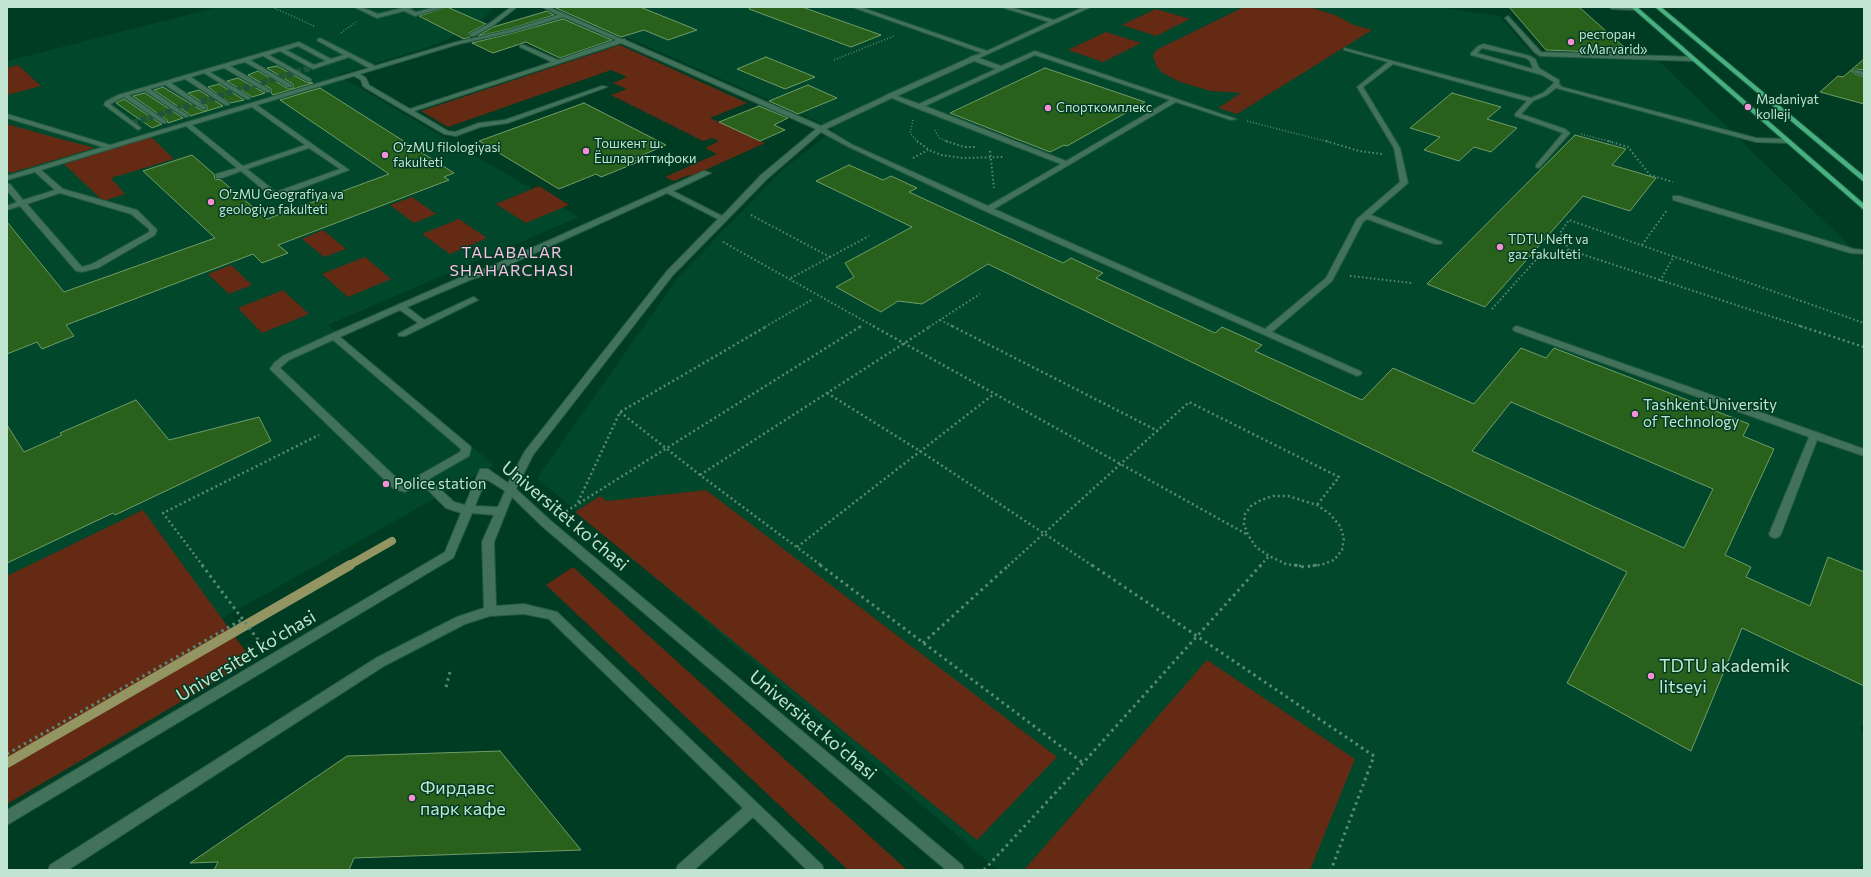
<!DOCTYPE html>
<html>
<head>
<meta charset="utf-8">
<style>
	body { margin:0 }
	#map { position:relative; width:1871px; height:877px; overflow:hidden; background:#003b23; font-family:Commissioner,sans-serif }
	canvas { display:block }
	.frame { position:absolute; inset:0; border:8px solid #c2e5d1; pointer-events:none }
</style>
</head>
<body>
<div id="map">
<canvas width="1871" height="877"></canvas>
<div class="frame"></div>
</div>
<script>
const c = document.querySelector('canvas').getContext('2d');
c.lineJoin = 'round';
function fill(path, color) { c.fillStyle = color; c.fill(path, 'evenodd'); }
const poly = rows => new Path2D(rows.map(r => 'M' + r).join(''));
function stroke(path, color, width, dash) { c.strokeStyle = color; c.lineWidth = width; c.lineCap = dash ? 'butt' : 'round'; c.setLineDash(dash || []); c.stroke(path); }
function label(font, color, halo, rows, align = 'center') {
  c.font = font + ' Commissioner,sans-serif'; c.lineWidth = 3; c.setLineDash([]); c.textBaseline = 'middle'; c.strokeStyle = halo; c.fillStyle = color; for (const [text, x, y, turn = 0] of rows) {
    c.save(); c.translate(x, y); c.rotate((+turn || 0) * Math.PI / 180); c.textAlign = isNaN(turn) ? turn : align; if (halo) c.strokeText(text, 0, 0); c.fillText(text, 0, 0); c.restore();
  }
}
const built = poly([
	[218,7,495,7,478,23,438,44,338,75,579,217,328,325,494,465,7,740,7,61],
	[558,7,1438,7,1499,16,1534,56,1658,60,1864,260,1864,726,1859,726,1864,733,1864,870,998,870,537,478,679,276,782,170,835,129]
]);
const green = poly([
	[1244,7,1309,7,1335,15,1354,25,1372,30,1237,114,1218,108,1241,93,1211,91,1180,82,1163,73,1157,67,1153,56,1156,50],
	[1156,9,1190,19,1156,36,1122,25],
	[1106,32,1141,43,1103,62,1068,50],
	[620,45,747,103,710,118,765,143,692,176,689,175,674,181,665,177,717,154,705,148,719,141,712,138,703,141,611,95,627,89,613,83,627,77,611,70,448,127,421,111],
	[18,65,41,86,7,95,7,68],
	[7,124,53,137,95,148,10,173,7,171],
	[150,136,174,159,111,178,125,194,103,201,64,164],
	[539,186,569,205,526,223,496,204],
	[412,197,436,214,414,223,390,205],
	[459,219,487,238,450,254,422,234],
	[323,230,346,249,324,257,302,239],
	[365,257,391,279,348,297,322,274],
	[231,265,252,285,229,294,208,274],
	[283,290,309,314,262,333,238,308],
	[706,490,1057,757,977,840,575,512,600,496,607,501],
	[143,510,252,660,7,804,7,576],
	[573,567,907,870,848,870,546,585],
	[1207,660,1355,759,1310,870,1024,870]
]);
const streamFar1 = poly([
	[348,566,392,541]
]);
const stream = poly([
	[7,763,350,565]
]);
const building = poly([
	[447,7,486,24,469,33,470,37,464,39,419,16,447,7],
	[561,7,640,7,697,30,668,40,644,30,621,37,556,8,561,7],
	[750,7,802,7,881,35,851,47,749,9,750,7],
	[1509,7,1579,7,1624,47,1611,47,1617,53,1546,50,1509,7],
	[547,11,554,15,510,29,478,36,493,27,547,11],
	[563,19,612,40,560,58,526,42,493,53,472,43,513,33,563,19],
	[766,57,815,77,785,89,737,69,766,57],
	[1864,59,1864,70,1856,69,1852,71,1854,74,1864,77,1864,104,1820,92,1838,76,1843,77,1864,59],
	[277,66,306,82,313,83,273,95,271,93,271,89,248,75,258,71,287,88,293,88,293,84,267,68,277,66],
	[1045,68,1145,102,1067,146,1064,145,1050,152,950,113,1045,68],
	[238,78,265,93,252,97,227,81,238,78],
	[219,84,244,100,230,103,208,87,219,84],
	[808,85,837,98,798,114,769,101,808,85],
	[163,87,201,110,207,110,207,106,188,93,199,90,223,106,190,116,189,114,154,90,163,87],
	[320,88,454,173,444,177,449,180,278,245,288,253,262,263,253,254,66,325,74,336,42,349,37,342,7,354,7,222,64,292,215,238,143,171,192,155,214,174,215,179,221,180,267,219,389,174,280,100,320,88],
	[145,93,183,118,168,123,167,120,133,96,145,93],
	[1452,93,1501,107,1487,119,1517,128,1491,152,1474,147,1459,161,1424,150,1440,137,1410,128,1452,93],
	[124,99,161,124,162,124,152,128,116,103,124,99],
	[584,103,666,145,633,159,638,162,601,177,596,174,559,189,479,141,584,103],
	[759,106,788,118,774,125,785,130,760,141,719,122,759,106],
	[1575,135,1626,149,1612,165,1656,178,1630,211,1583,196,1485,307,1427,284,1575,135],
	[849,165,883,180,891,176,917,188,909,192,1063,263,1071,258,1103,273,1096,278,1215,333,1222,327,1262,345,1255,351,1362,400,1393,368,1474,404,1521,348,1546,358,1554,348,1749,424,1743,436,1774,449,1725,555,1751,567,1746,577,1810,606,1828,557,1864,572,1864,686,1742,628,1691,751,1567,683,1627,572,988,264,922,304,898,301,881,312,836,287,854,277,845,263,912,227,816,181,849,165],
	[1511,402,1713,489,1684,548,1472,451,1511,402],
	[136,400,169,440,259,417,271,441,115,515,113,513,7,563,7,425,24,452,62,435,60,433,136,400],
	[500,751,581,850,354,858,349,870,214,870,218,862,190,863,347,756,500,751]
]);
const minorTunnel = poly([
	[132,123,313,67]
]);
const pathFar3 = poly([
	[272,7,314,26],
	[341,33,356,22],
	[834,60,894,36],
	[913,120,910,133,918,142],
	[1247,121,1329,142],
	[935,130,939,138,948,142],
	[1581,134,1612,142]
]);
const pathFar2 = poly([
	[917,141,929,150,941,155,962,158,1003,157],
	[946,141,964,147,977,147],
	[1326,141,1359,151,1382,154],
	[1608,141,1628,147,1650,175,1673,182],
	[990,151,994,188],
	[913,158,928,150],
	[751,215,830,257],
	[723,242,875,327],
	[1642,245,1667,210],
	[1569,250,1560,233,1569,220,1864,323],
	[1350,276,1412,283],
	[791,278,869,236],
	[1660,281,1674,256],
	[1492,309,1542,253,1569,250,1803,327],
	[940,320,954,327],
	[765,327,813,299],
	[860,327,861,326],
	[929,327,980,294]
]);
const pathFar1 = poly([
	[873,326,1248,535],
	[952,326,1158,431],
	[1800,326,1864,347],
	[827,393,920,451,1093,566],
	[620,412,700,475,822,566],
	[700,475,931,326],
	[578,502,620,412,767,326],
	[562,514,861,326],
	[797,547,994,394],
	[203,566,163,513,319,435],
	[1008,566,1189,402,1339,477,1317,505],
	[1260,566,1269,556],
	[1301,566,1286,564,1269,556,1256,547,1248,535,1244,524,1245,514,1251,506,1261,500,1273,496,1288,496,1317,505,1330,514,1340,526,1344,538,1342,550,1334,560,1321,565,1309,566]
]);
const path = poly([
	[202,565,262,645],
	[820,565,1083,763],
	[1092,565,1374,756,1331,870],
	[1295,565,1304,567,1317,565],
	[923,643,1009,565],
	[446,687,451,668],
	[7,754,243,619],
	[984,870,1083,763,1261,565]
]);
const minor = poly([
	[354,7,361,7,378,14,406,7,415,7,409,9,416,12,436,7,445,7,415,16,404,11,377,18,354,7],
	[511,7,517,7,494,25,474,36,470,36,470,34,490,23,511,7],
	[542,7,549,7,621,39,625,39,625,40,821,126,887,95,888,94,891,93,969,58,970,57,982,53,852,7,860,7,987,51,1049,22,1001,7,1010,7,1054,20,1084,7,1091,7,979,58,1001,66,1035,51,1236,119,1231,120,1176,102,994,209,1265,329,1326,278,1357,219,1400,182,1394,148,1357,87,1388,62,1344,50,1344,48,1531,98,1543,93,1553,84,1554,82,1542,75,1471,55,1471,53,1478,46,1484,44,1530,56,1535,59,1539,68,1559,80,1559,84,1562,87,1756,138,1787,139,1790,141,1787,143,1756,142,1556,88,1547,95,1533,101,1521,114,1565,129,1570,133,1540,167,1538,168,1536,167,1536,165,1563,133,1515,116,1515,114,1527,101,1393,64,1363,87,1400,148,1408,183,1371,215,1442,242,1441,244,1435,244,1367,219,1363,222,1332,281,1272,332,1360,371,1362,373,1360,375,1357,376,985,211,849,147,821,132,767,179,673,275,533,455,516,489,551,521,962,865,964,870,946,870,543,527,512,497,494,542,496,606,524,604,557,612,822,865,824,870,807,870,753,817,694,870,676,870,678,865,743,808,549,619,524,614,490,616,465,624,384,666,68,870,48,870,50,865,376,658,457,617,484,608,482,542,494,515,472,513,453,558,7,825,7,810,445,552,461,513,446,508,421,483,405,492,394,489,272,371,270,369,274,363,283,356,331,334,464,276,485,269,704,171,711,173,673,191,722,216,761,175,816,129,621,43,414,111,448,131,455,132,479,123,505,120,602,86,607,87,508,123,480,127,456,136,444,134,367,89,363,86,361,80,354,76,257,105,349,170,278,197,272,197,241,171,222,178,216,178,216,174,237,168,186,126,41,170,63,189,137,210,157,230,155,235,98,268,82,272,76,271,20,206,7,210,7,206,17,202,7,191,7,184,10,184,23,200,55,190,35,172,7,180,7,176,103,147,7,118,7,114,110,145,369,68,349,57,313,69,280,51,269,55,311,79,311,81,307,81,263,56,250,60,292,85,292,87,288,87,245,62,230,66,270,90,270,92,266,92,224,68,210,72,250,97,250,99,246,99,204,73,191,77,229,103,229,105,225,105,185,79,171,83,206,107,206,109,202,109,165,85,150,89,188,115,188,117,184,117,145,91,129,95,166,121,166,123,162,123,124,97,110,104,140,127,141,128,138,130,104,105,105,102,118,95,299,42,331,59,344,55,318,41,317,40,320,38,375,66,456,42,510,30,558,15,542,7],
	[563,17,616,40,558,60,524,45,520,45,520,47,552,62,410,109,369,85,366,78,360,74,459,44,513,32,563,17],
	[298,46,326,61,314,65,286,50,298,46],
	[1482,48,1526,58,1530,61,1533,69,1477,53,1482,48],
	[1035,55,1170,100,1066,161,925,106,1035,55],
	[974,61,996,69,919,104,897,96,974,61],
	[892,98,916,108,1061,164,988,206,853,145,826,129,892,98],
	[252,107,305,145,243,166,192,125,252,107],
	[309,148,340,169,276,192,247,169,309,148],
	[60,193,131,214,149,229,149,232,92,264,82,267,27,204,60,193],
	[667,193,718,219,667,271,525,451,508,483,488,469,480,469,465,505,454,502,429,479,469,456,471,448,470,446,340,337,400,310,418,323,398,334,399,336,405,336,478,300,474,297,471,298,424,320,407,307,470,280,491,273,667,193],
	[333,340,461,449,460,452,404,484,402,483,280,368,289,360,333,340],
	[486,479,505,491,498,507,475,506,486,479],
	[1609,7,1637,7,1638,8,1635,10,1612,9,1609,7],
	[1508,16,1541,52,1693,57,1696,59,1693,61,1540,56,1535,53,1506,19,1505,18,1508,16],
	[1856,70,1864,72,1864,76,1854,73,1854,71,1856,70],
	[1673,196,1679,196,1854,249,1864,250,1864,254,1850,253,1673,200,1673,196],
	[1517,326,1864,449,1864,456,1817,440,1781,534,1779,537,1775,538,1771,537,1769,534,1809,437,1514,331,1513,329,1514,327,1517,326]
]);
const major = poly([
	[1631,7,1637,7,1864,204,1864,210,1631,7],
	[1655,7,1661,7,1864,176,1864,182,1655,7]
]);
const markers = [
	[1571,42,4,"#f491d4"],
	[1748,107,4,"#f491d4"],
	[1048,108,4,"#f491d4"],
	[586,151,4,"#f491d4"],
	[385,155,4,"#f491d4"],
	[211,202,4,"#f491d4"],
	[1500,247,4,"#f491d4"],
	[1635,414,4,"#f491d4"],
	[386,484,4,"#f491d4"],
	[1651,676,4,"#f491d4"],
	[412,798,4,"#f491d4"]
];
const farPoinames = [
	["ресторан",1579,35],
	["«Marvarid»",1579,50],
	["Madaniyat",1756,100],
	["kolleji",1756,115],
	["Спорткомплекс",1056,108],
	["Тошкент ш.",594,144],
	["Ёшлар иттифоки",594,159],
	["O'zMU filologiyasi",393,148],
	["fakulteti",393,163],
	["O'zMU Geografiya va",219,195],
	["geologiya fakulteti",219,210],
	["TDTU Neft va",1508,240],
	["gaz fakulteti",1508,255]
];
const poiNames = [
	["Tashkent University",1643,405],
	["of Technology",1643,422],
	["Police station",394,484]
];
const neighbourhoodNames = [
	["TALABALAR",512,253],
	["SHAHARCHASI",512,271]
];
const nearStreetnames = [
	["Universitet ko'chasi",565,516,40],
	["Universitet ko'chasi",246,656,-31],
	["Universitet ko'chasi",813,725,40]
];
const nearPoinames = [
	["TDTU akademik",1659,666],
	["litseyi",1659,687],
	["Фирдавс",420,788],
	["парк кафе",420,809]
];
fill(built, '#00472b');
fill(green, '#652a13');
stroke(streamFar1, '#939662', 8);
stroke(stream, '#939662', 10);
fill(building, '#29611c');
stroke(building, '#709c67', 1);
stroke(minorTunnel, '#1d543d', 6, [6, 3]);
stroke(minor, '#235a42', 2);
stroke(major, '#235a42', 2);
stroke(pathFar3, '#5b8a74', 1.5, [1, 2]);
stroke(pathFar2, '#5b8a74', 2, [1.5, 2.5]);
stroke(pathFar1, '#5b8a74', 2.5, [2, 3]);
stroke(path, '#5b8a74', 3, [2.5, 4]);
fill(minor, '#427259');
fill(major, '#46b280');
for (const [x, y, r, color] of markers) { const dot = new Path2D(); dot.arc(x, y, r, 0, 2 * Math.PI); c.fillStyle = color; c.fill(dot); stroke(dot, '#003b23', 1.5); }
label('13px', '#c2e5d1', '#003b23', farPoinames, 'left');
label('15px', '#c2e5d1', '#003b23', poiNames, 'left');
c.letterSpacing = '1px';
label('16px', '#fac1e6', '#003b23', neighbourhoodNames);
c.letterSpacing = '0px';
label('18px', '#c2e5d1', '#003b23', nearStreetnames);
label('18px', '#c2e5d1', '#003b23', nearPoinames, 'left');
</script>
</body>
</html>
